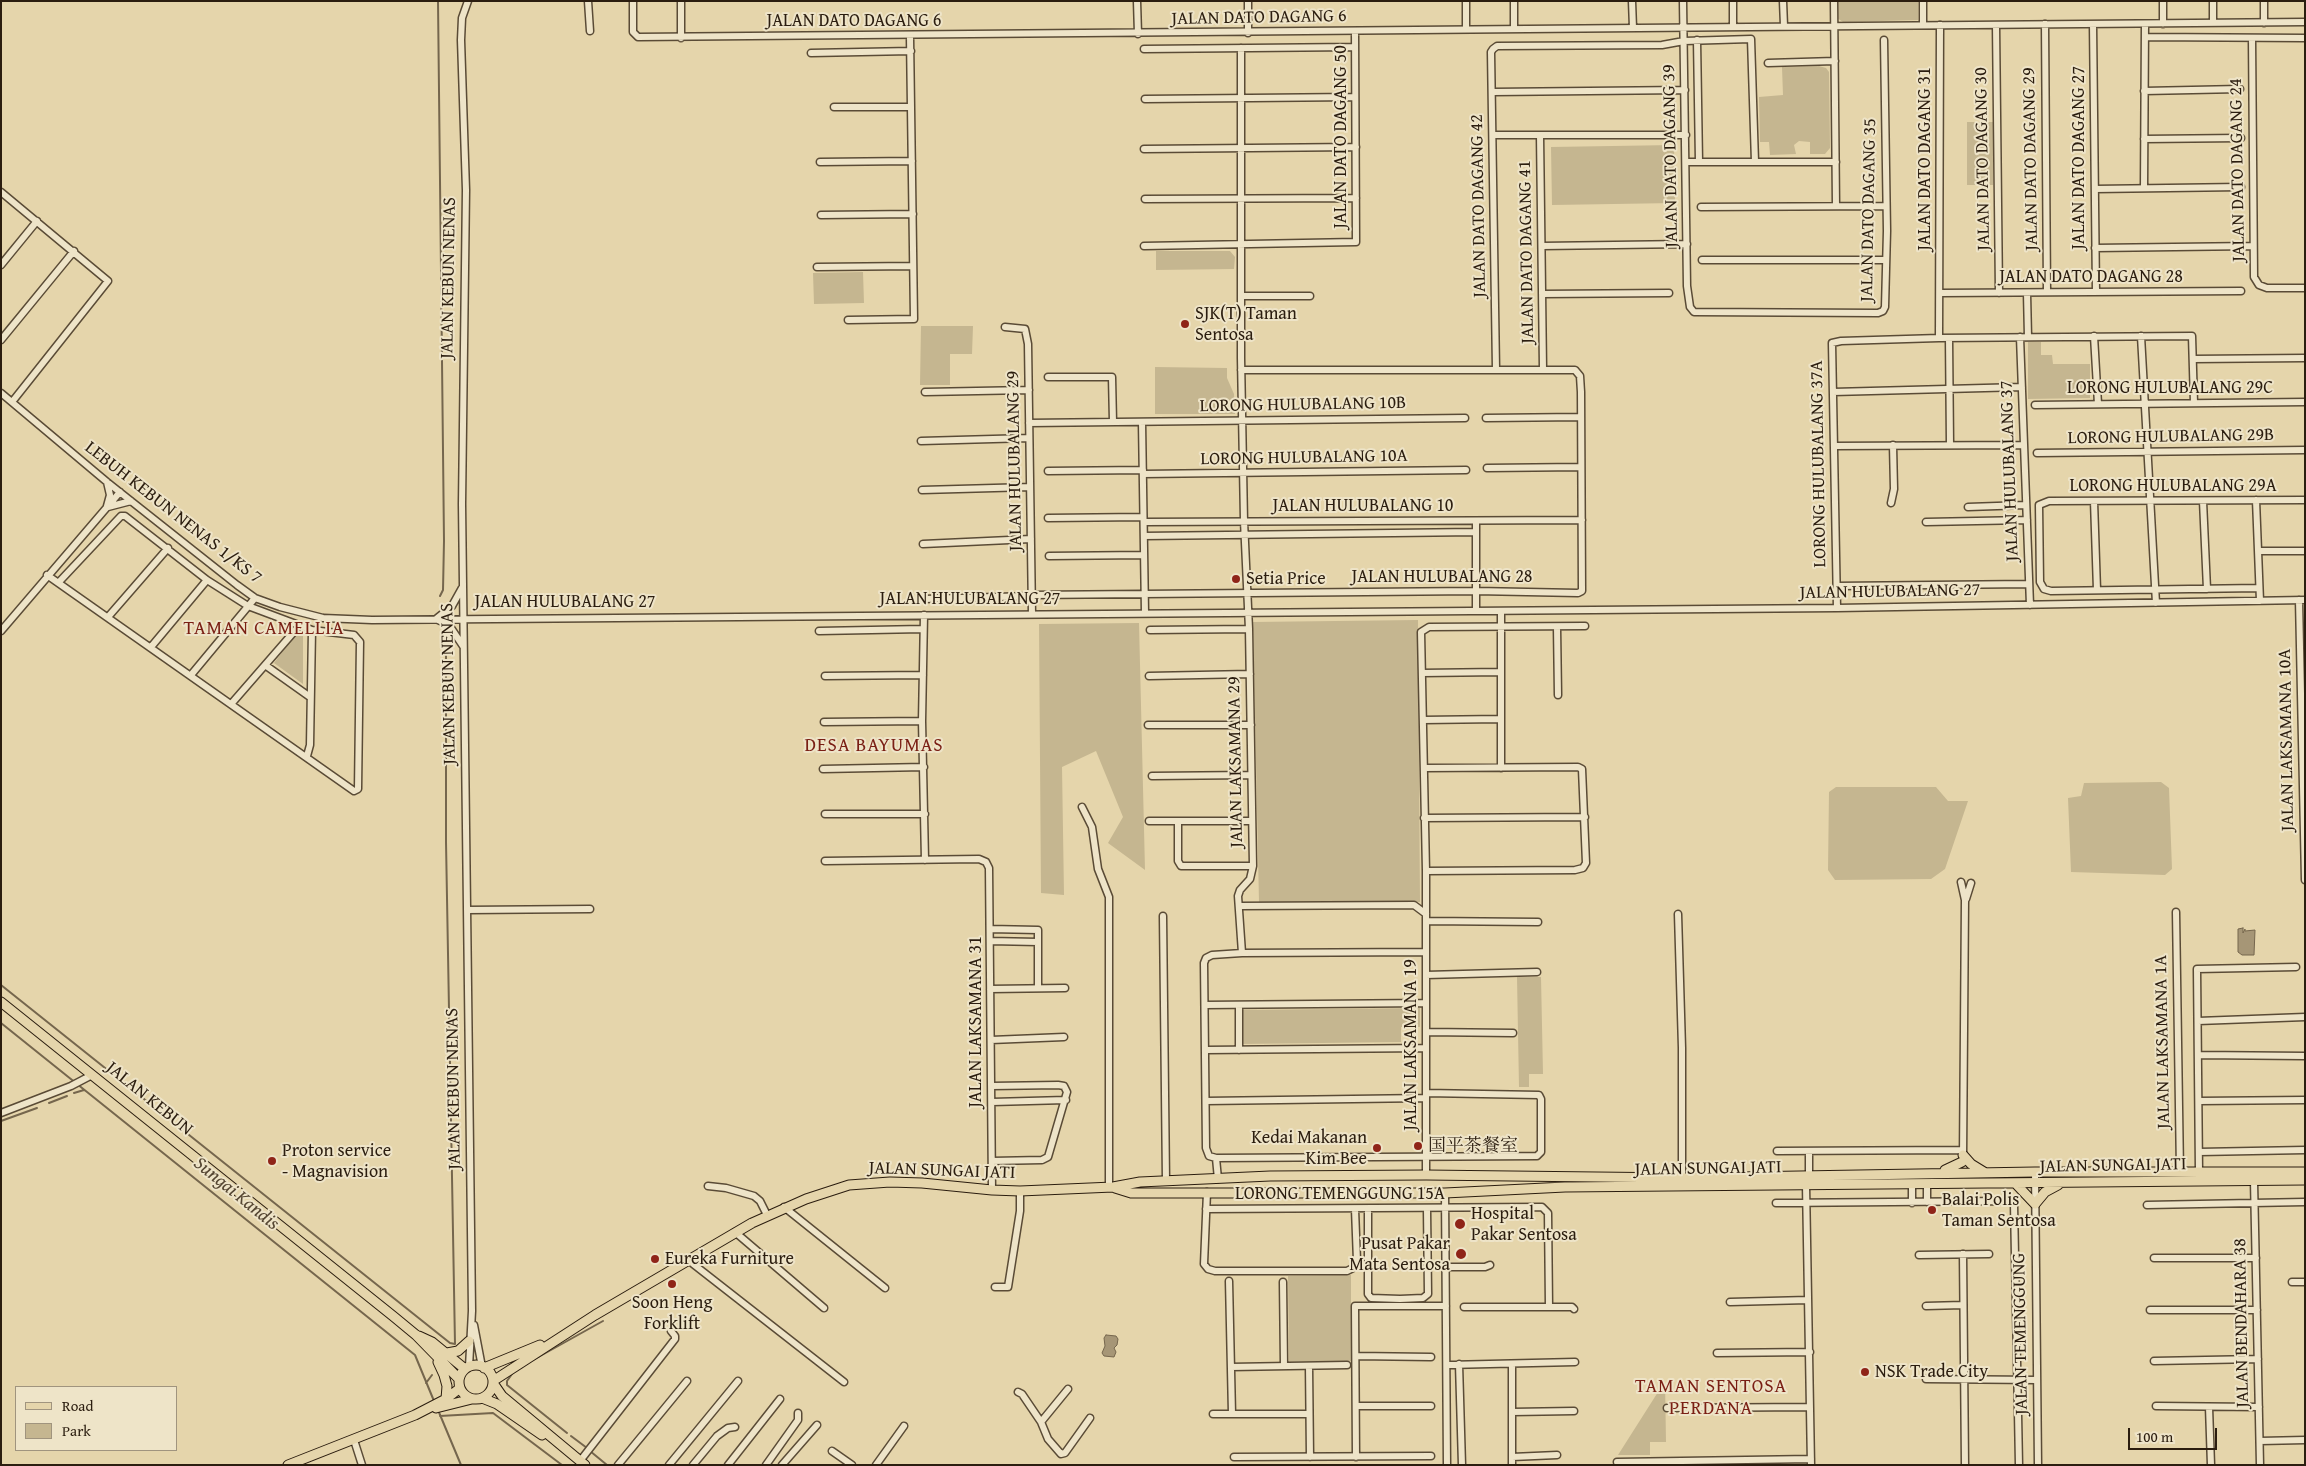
<!DOCTYPE html>
<html>
<head>
<meta charset="utf-8">
<style>
	body { margin:0 }
	#map { position:relative; width:2306px; height:1466px; overflow:hidden; background:#e5d5ab; font-family:"Gentium Book Plus",serif }
	canvas { display:block }
	.frame { position:absolute; inset:0; border:2px solid #2b1d0f; pointer-events:none }
	.legend { position:absolute; left:15px; top:1386px; width:162px; height:65px; box-sizing:border-box; background:#eee4c8; border:1px solid #a0947e; margin:0; padding:6px 9px; list-style:none; font-size:15px; color:#2b1d0f }
	.legend li { display:flex; align-items:center; gap:10px; height:25px }
	.legend b { width:25px; border:1px solid #a0947e }
	.scale { position:absolute; left:2128px; top:1428px; width:89px; height:22px; box-sizing:border-box; border:2px solid #2b1d0f; border-top:0; padding-left:6px; font-size:15px; line-height:18px; white-space:nowrap; color:#2b1d0f; -webkit-text-stroke:4px #eee4c8; paint-order:stroke }
</style>
</head>
<body>
<div id="map">
<canvas width="2306" height="1466"></canvas>
<div class="frame"></div>
<ul class="legend">
<li><b style="height:6px;background:#e5d5ab"></b>Road</li>
<li><b style="height:14px;background:#c5b690"></b>Park</li>
</ul>
<div class="scale">100 m</div>
</div>
<script>
const c = document.querySelector('canvas').getContext('2d');
c.lineJoin = 'round';
function fill(path, color) { c.fillStyle = color; c.fill(path, 'evenodd'); }
const poly = rows => new Path2D(rows.map(r => 'M' + r).join(''));
function stroke(path, color, width, dash) { c.strokeStyle = color; c.lineWidth = width; c.lineCap = dash ? 'butt' : 'round'; c.setLineDash(dash || []); c.stroke(path); }
function label(font, color, halo, rows, align = 'center') {
  c.font = font + ' "Gentium Book Plus","Noto Serif SC",serif'; c.lineWidth = 4; c.setLineDash([]); c.textBaseline = 'middle'; c.strokeStyle = halo; c.fillStyle = color; for (const [text, x, y, turn = 0] of rows) {
    c.save(); c.translate(x, y); c.rotate((+turn || 0) * Math.PI / 180); c.textAlign = isNaN(turn) ? turn : align; if (halo) c.strokeText(text, 0, 0); c.fillText(text, 0, 0); c.restore();
  }
}
const green = poly([
	[1837,1,1918,1,1918,20,1843,22,1837,18],
	[1819,66,1826,68,1829,72,1830,148,1825,154,1810,154,1810,142,1799,141,1794,145,1796,154,1770,155,1769,142,1760,142,1759,97,1783,95,1782,67],
	[1967,122,1993,122,1993,185,1967,185],
	[1674,145,1675,203,1552,205,1551,147],
	[1156,251,1230,251,1235,257,1234,269,1156,270],
	[863,272,864,303,814,304,813,273],
	[921,326,973,326,972,354,950,354,950,385,920,385],
	[2028,342,2041,342,2041,355,2052,355,2053,364,2090,364,2090,398,2028,399],
	[1155,367,1227,368,1227,378,1234,394,1235,414,1155,414],
	[1418,620,1420,902,1259,902,1253,622],
	[1139,623,1145,870,1108,843,1123,817,1096,751,1062,767,1064,895,1041,893,1039,624],
	[298,631,303,633,303,684,274,663],
	[2161,782,2169,788,2172,869,2165,875,2071,872,2068,798,2081,796,2084,783],
	[1836,787,1936,787,1948,801,1968,801,1945,869,1931,879,1835,880,1828,870,1829,792],
	[1517,977,1541,977,1543,1074,1529,1074,1529,1087,1519,1087],
	[1420,1008,1420,1027,1401,1027,1401,1042,1242,1044,1242,1010],
	[1351,1275,1351,1361,1289,1362,1288,1276],
	[1665,1381,1666,1442,1650,1442,1650,1455,1618,1455]
]);
const water = poly([
	[2243,928,2243,933,2245,929,2245,931,2255,930,2254,955,2242,955,2238,952,2238,929,2243,928],
	[1106,1335,1116,1336,1118,1339,1117,1345,1114,1348,1116,1352,1114,1357,1104,1356,1102,1353,1105,1346,1104,1338,1106,1335]
]);
const stream = poly([
	[438,1,444,541,443,590,440,596],
	[1,985,450,1343,455,1344,446,842,446,644,441,634],
	[1,1023,415,1355,434,1401],
	[74,1093,84,1090],
	[49,1103,67,1096],
	[1,1121,37,1108],
	[533,1360,603,1321],
	[512,1374,507,1381,507,1385,567,1433],
	[426,1383,432,1375],
	[438,1410,461,1465],
	[440,1416,493,1413,562,1465],
	[571,1436,587,1448],
	[590,1451,607,1465]
]);
const minor = poly([
	[468,1,462,18,461,40,466,190,462,504,472,1311,469,1367],
	[588,1,590,31],
	[633,1,633,32,638,37,2305,22],
	[1137,1,1138,34],
	[1248,1,1248,33],
	[1466,1,1466,29],
	[1514,1,1514,29],
	[1632,1,1633,28],
	[1683,1,1687,286,1690,307,1694,312,1878,313,1883,311,1885,307,1887,231,1884,40],
	[1733,1,1733,27],
	[1783,1,1784,26],
	[1834,1,1836,206],
	[1923,1,1923,25],
	[2163,1,2163,24],
	[2213,1,2213,23],
	[2264,1,2264,23],
	[2045,24,2047,292],
	[2093,24,2096,292],
	[1996,25,1999,293],
	[2145,37,2305,38],
	[681,38,681,1],
	[2252,38,2254,277,2259,285,2267,288,2305,288],
	[1697,40,1699,162],
	[1241,48,1241,358,1244,521,1249,629,1253,866,1250,879,1240,890,1238,896,1242,953],
	[1144,49,1355,47],
	[811,53,911,51],
	[1768,63,1835,61],
	[2144,91,2240,89],
	[1493,92,1685,90],
	[1145,99,1355,97],
	[834,107,911,107],
	[1493,135,1686,135],
	[1540,135,1543,369],
	[2144,139,2241,138],
	[1144,149,1356,147],
	[820,162,912,161],
	[1686,162,1836,162],
	[2144,188,2145,24],
	[2095,189,2241,187],
	[1,192,108,281,12,402],
	[1145,199,1356,198],
	[1701,207,1886,206],
	[821,215,913,214],
	[1144,246,1356,242,1355,31],
	[1542,246,1687,244],
	[2095,248,2253,246],
	[1702,260,1886,260],
	[1,265,37,221],
	[817,267,913,266],
	[1941,293,2241,291],
	[2027,293,2028,337],
	[1542,294,1669,293],
	[1241,296,1310,296],
	[848,320,914,319,910,37],
	[1005,327,1025,329,1028,344,1032,614],
	[2094,336,2098,404],
	[2141,336,2156,603],
	[2020,337,2030,605],
	[1939,338,1940,25],
	[1949,338,1950,445],
	[1,340,74,251],
	[2193,359,2305,358],
	[1496,369,1491,52,1493,49,1497,46,1662,45,1684,41,1751,39,1755,162],
	[1048,377,1112,377,1113,422],
	[925,392,1029,390],
	[1833,392,2022,387],
	[1,393,107,482,237,585,255,598,280,607,323,618,372,620,1837,608,2305,600],
	[2035,405,2305,402],
	[1486,418,1581,417],
	[1142,422,1145,613],
	[1029,423,1465,418],
	[921,441,1029,438],
	[1834,446,2024,445],
	[2037,453,2305,450],
	[1487,468,1581,467],
	[1048,471,1143,470],
	[1143,474,1466,470],
	[922,490,1030,487],
	[2256,500,2260,601],
	[2094,501,2097,590],
	[2203,501,2207,589],
	[1891,503,1894,489,1893,445],
	[107,506,110,495,107,482],
	[108,507,131,501],
	[1968,507,2026,505],
	[1048,518,1143,517],
	[1144,522,1582,520],
	[1926,522,2027,520],
	[1144,536,1476,532],
	[923,544,1031,539],
	[2258,551,2305,551],
	[1049,556,1144,555],
	[47,575,354,791,358,789,360,642,354,635,312,630,248,606,207,580,125,516,121,516,59,582],
	[1837,586,2029,584],
	[2259,588,2051,591,2044,589,2040,582,2039,505,2049,501,2305,500],
	[1031,595,1476,591,1578,593,1582,591,1581,392,1580,376,1575,370,1241,370],
	[924,599,1031,596],
	[2299,600,2305,880],
	[1837,608,1832,343,1841,341,1939,338,2192,336,2194,403],
	[1476,611,1476,521],
	[1501,611,1501,768],
	[924,615,922,721,925,860],
	[108,617,168,548],
	[436,619,452,606,462,588],
	[438,620,449,625,463,646],
	[1557,627,1558,695],
	[1150,630,1249,629],
	[1,631,120,492],
	[819,631,923,629],
	[151,647,207,580],
	[265,665,310,697],
	[1422,673,1501,672],
	[191,675,255,598],
	[825,676,923,675],
	[1149,676,1250,674],
	[232,703,299,626],
	[1423,720,1501,719],
	[824,722,922,721],
	[1148,725,1251,725],
	[307,756,310,745,312,630],
	[1424,768,1578,767,1582,769,1586,863,1583,868,1575,870,1426,871],
	[823,769,924,767],
	[1152,776,1251,775],
	[1082,807,1092,827,1098,869,1109,897,1109,1187],
	[825,814,925,814],
	[1424,818,1585,817],
	[1149,821,1252,821],
	[1178,821,1178,861,1181,866,1253,866],
	[825,861,979,859,986,862,989,868,992,1190],
	[1961,882,1965,900,1963,1158],
	[1966,899,1971,883],
	[1240,906,1414,905,1426,914],
	[467,910,590,909],
	[2176,912,2180,1172],
	[1678,914,1682,1048,1682,1178],
	[1163,916,1166,1181],
	[1426,921,1538,922],
	[990,941,1038,942,1038,930,990,929],
	[1426,975,1537,972],
	[1038,988,1038,942],
	[990,989,1065,988],
	[1205,1005,1426,1003],
	[1239,1005,1239,1050],
	[2198,1021,2305,1017],
	[1426,1032,1513,1033],
	[991,1040,1064,1037],
	[1206,1050,1426,1048],
	[2198,1055,2305,1056],
	[992,1086,1058,1085,1064,1086,1067,1092,1048,1157,1042,1160,992,1161],
	[1426,1093,1539,1095,1541,1099,1541,1152,1537,1156,1216,1158,1209,1156,1206,1148,1204,963,1206,958,1212,955,1242,953,1426,952],
	[1206,1101,1426,1098],
	[2199,1101,2305,1100],
	[992,1102,1066,1100],
	[1,1113,71,1086,92,1075],
	[1777,1151,1963,1150],
	[2199,1152,2305,1150],
	[1216,1158,1218,1179],
	[2035,1172,2038,1465],
	[2199,1172,2197,969,2296,967],
	[1426,1175,1426,871,1421,632,1429,627,1585,626],
	[1809,1176,1809,1151],
	[2254,1181,2260,1465],
	[1806,1185,1811,1465],
	[1912,1185,1912,1203],
	[1927,1185,1927,1202],
	[708,1186,726,1188,754,1196,760,1201,767,1215],
	[1207,1192,1204,1264,1208,1269,1215,1271,1347,1271,1353,1268,1357,1261,1355,1209],
	[1445,1193,1447,1465],
	[1776,1203,2007,1201,2014,1204,2019,1465],
	[2147,1205,2305,1202],
	[784,1207,885,1288],
	[1206,1209,1542,1207,1548,1213,1549,1307],
	[1368,1209,1368,1294,1371,1298,1400,1299,1423,1298,1428,1294,1427,1209],
	[2016,1222,2035,1222],
	[735,1232,824,1308],
	[1963,1254,1965,1465],
	[1919,1255,1989,1254],
	[2154,1258,2256,1258],
	[688,1260,844,1382],
	[1446,1267,1485,1267,1490,1265],
	[1229,1281,1232,1414],
	[1283,1282,1284,1366],
	[2292,1282,2305,1282],
	[995,1287,1008,1287,1020,1211,1020,1191],
	[1730,1302,1808,1300],
	[1926,1306,1963,1305],
	[1464,1307,1572,1307,1574,1309],
	[2150,1310,2257,1310],
	[474,1325,482,1367],
	[1717,1353,1810,1352],
	[1356,1356,1431,1357],
	[2154,1361,2258,1359],
	[1459,1364,1462,1465],
	[1447,1365,1575,1362],
	[1309,1366,1310,1457],
	[1231,1367,1347,1365],
	[1926,1379,2037,1380],
	[1018,1392,1022,1394,1041,1422,1048,1439,1061,1454,1065,1453,1090,1418],
	[1356,1406,1431,1406],
	[2156,1406,2259,1407],
	[2209,1407,2211,1465],
	[1667,1408,1810,1407],
	[1512,1412,1574,1411],
	[1213,1414,1309,1414],
	[1041,1422,1068,1389],
	[354,1440,362,1465],
	[2260,1441,2305,1440],
	[832,1451,852,1465],
	[1234,1457,1431,1456],
	[1356,1457,1355,1306,1446,1306],
	[1512,1457,1557,1455],
	[580,1461,675,1339,675,1336,671,1331],
	[1617,1462,1811,1459],
	[618,1465,687,1381],
	[669,1465,738,1381],
	[693,1465,717,1436,728,1428,735,1427],
	[728,1465,780,1399],
	[766,1465,798,1420,798,1413],
	[782,1465,817,1425],
	[876,1465,904,1426],
	[1512,1465,1512,1364]
]);
const major = poly([
	[1,1002,393,1316,416,1335,459,1379],
	[1963,1155,1971,1164,1984,1172],
	[1945,1170,1962,1162],
	[2016,1184,2035,1204,2045,1192,2058,1185],
	[1115,1188,1131,1193,1445,1193,1565,1187,2305,1180],
	[419,1336,432,1342,465,1369],
	[447,1353,458,1351,469,1341],
	[438,1362,444,1375,447,1386,446,1399],
	'459 1382a17 17 0 1 1 34 0a17 17 0 1 1-34 0Z',
	[484,1368,540,1345],
	[493,1381,595,1315,752,1223,806,1199,849,1185,890,1182,922,1183,992,1190,1020,1191,1113,1187,1140,1182,1270,1176,1426,1175,1682,1178,2035,1172,2305,1172],
	[493,1383,502,1396,585,1465],
	[482,1398,497,1404,542,1435],
	[436,1408,472,1399],
	[288,1465,415,1415,446,1399,460,1388]
]);
const markers = [
	[1185,324,5,"#8f2418"],
	[1236,579,5,"#8f2418"],
	[1418,1146,5,"#8f2418"],
	[1377,1148,5,"#8f2418"],
	[272,1161,5,"#8f2418"],
	[1932,1210,5,"#8f2418"],
	[1460,1224,6,"#8f2418"],
	[1461,1254,6,"#8f2418"],
	[655,1259,5,"#8f2418"],
	[672,1284,5,"#8f2418"],
	[1865,1372,5,"#8f2418"]
];
const streetNames = [
	["JALAN DATO DAGANG 6",1259,18,-1],
	["JALAN DATO DAGANG 6",854,21],
	["JALAN DATO DAGANG 50",1341,137,-90],
	["JALAN DATO DAGANG 39",1671,156,-91],
	["JALAN DATO DAGANG 27",2079,158,-90],
	["JALAN DATO DAGANG 31",1925,159,-90],
	["JALAN DATO DAGANG 30",1983,159,-91],
	["JALAN DATO DAGANG 29",2031,159,-91],
	["JALAN DATO DAGANG 24",2238,170,-91],
	["JALAN DATO DAGANG 42",1479,206,-91],
	["JALAN DATO DAGANG 35",1869,210,-89],
	["JALAN DATO DAGANG 41",1527,252,-91],
	["JALAN DATO DAGANG 28",2091,277],
	["JALAN KEBUN NENAS",449,278,-89],
	["LORONG HULUBALANG 29C",2170,388],
	["LORONG HULUBALANG 10B",1303,405,-1],
	["LORONG HULUBALANG 29B",2171,437,-1],
	["LORONG HULUBALANG 10A",1304,458,-1],
	["JALAN HULUBALANG 29",1015,461,-91],
	["LORONG HULUBALANG 37A",1819,464,-91],
	["JALAN HULUBALANG 37",2010,471,-92],
	["LORONG HULUBALANG 29A",2173,486],
	["JALAN HULUBALANG 10",1363,506],
	["LEBUH KEBUN NENAS 1/KS 7",173,513,38],
	["JALAN HULUBALANG 28",1442,577],
	["JALAN HULUBALANG 27",1890,592,-1],
	["JALAN HULUBALANG 27",970,599],
	["JALAN HULUBALANG 27",565,602],
	["JALAN KEBUN NENAS",449,684,-91],
	["JALAN LAKSAMANA 10A",2287,740,-91],
	["JALAN LAKSAMANA 29",1236,762,-91],
	["JALAN LAKSAMANA 31",976,1022,-90],
	["JALAN LAKSAMANA 1A",2163,1042,-91],
	["JALAN LAKSAMANA 19",1411,1045,-90],
	["JALAN KEBUN NENAS",454,1089,-91],
	["JALAN KEBUN",149,1099,39],
	["JALAN SUNGAI JATI",2113,1166,-1],
	["JALAN SUNGAI JATI",1708,1169,-1],
	["JALAN SUNGAI JATI",942,1171,2],
	["LORONG TEMENGGUNG 15A",1340,1194],
	["JALAN BENDAHARA 38",2242,1323,-91],
	["JALAN TEMENGGUNG",2021,1334,-91]
];
const poiNames = [
	["SJK(T) Taman",1195,314],
	["Sentosa",1195,335],
	["Setia Price",1246,579],
	["Kedai Makanan",1367,1138,"right"],
	["Kim Bee",1367,1159,"right"],
	["国平茶餐室",1428,1146],
	["Proton service",282,1151],
	["- Magnavision",282,1172],
	["Balai Polis",1942,1200],
	["Taman Sentosa",1942,1221],
	["Hospital",1471,1214],
	["Pakar Sentosa",1471,1235],
	["Pusat Pakar",1450,1244,"right"],
	["Mata Sentosa",1450,1265,"right"],
	["Eureka Furniture",665,1259],
	["Soon Heng",672,1303,"center"],
	["Forklift",672,1324,"center"],
	["NSK Trade City",1875,1372]
];
const neighbourhoodNames = [
	["TAMAN CAMELLIA",264,629],
	["DESA BAYUMAS",874,746],
	["TAMAN SENTOSA",1711,1387],
	["PERDANA",1711,1409]
];
const waterNames = [
	["Sungai Kandis",236,1194,39]
];
fill(green, '#c5b690');
fill(water, '#a69676');
stroke(water, '#75664d', 1);
stroke(stream, '#75664d', 2);
stroke(minor, '#5a4b36', 9);
stroke(major, '#2b1d0f', 11);
stroke(minor, '#eee4c8', 6);
stroke(major, '#e5d5ab', 9);
for (const [x, y, r, color] of markers) { const dot = new Path2D(); dot.arc(x, y, r, 0, 2 * Math.PI); c.fillStyle = color; c.fill(dot); stroke(dot, '#eee4c8', 2); }
label('18px', '#2b1d0f', '#eee4c8', streetNames);
label('18px', '#2b1d0f', '#eee4c8', poiNames, 'left');
c.letterSpacing = '1px';
label('19px', '#7a1f14', '#eee4c8', neighbourhoodNames);
c.letterSpacing = '0px';
label('italic 19px', '#564733', '#eee4c8', waterNames);
</script>
</body>
</html>
